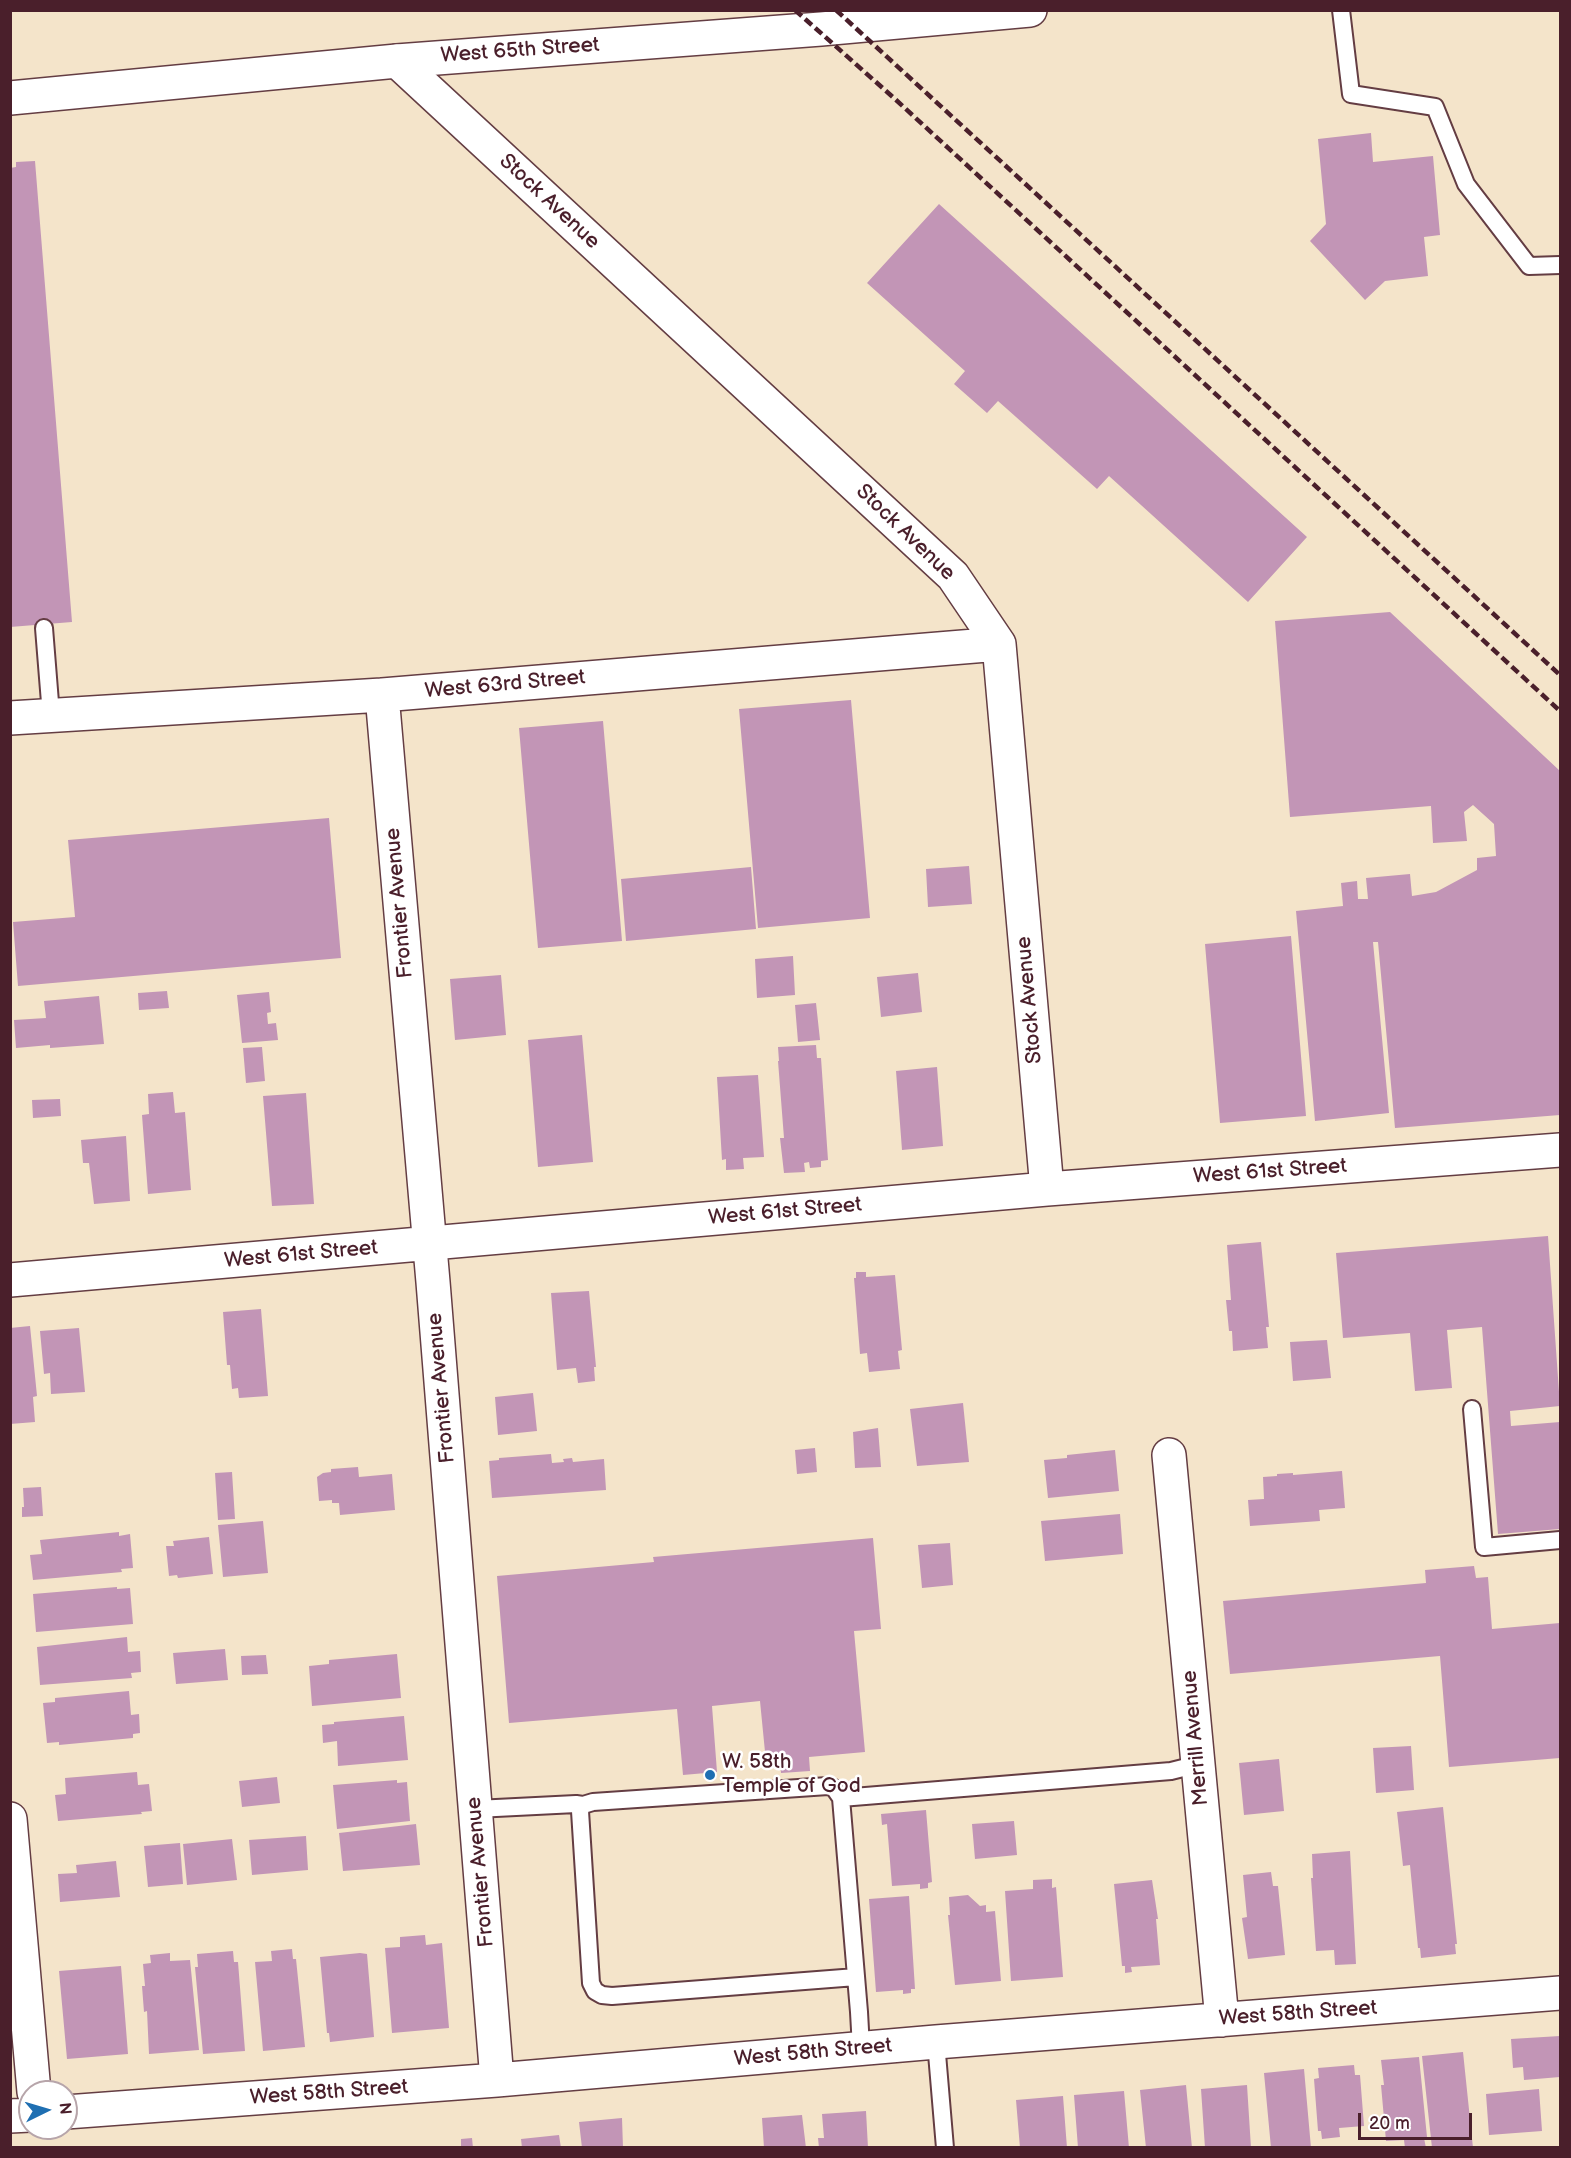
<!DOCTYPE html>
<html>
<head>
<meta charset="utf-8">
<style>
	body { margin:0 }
	#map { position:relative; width:1571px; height:2158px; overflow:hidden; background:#f4e4ca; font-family:"Balsamiq Sans",sans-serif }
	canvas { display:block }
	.frame { position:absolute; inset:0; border:12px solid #4a1f2b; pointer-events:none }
	.north { position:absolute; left:18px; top:2080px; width:60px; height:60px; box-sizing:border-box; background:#fff; border:2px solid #b7a5aa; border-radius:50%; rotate:85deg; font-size:16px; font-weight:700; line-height:24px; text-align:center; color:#4a1f2b }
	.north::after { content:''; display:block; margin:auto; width:21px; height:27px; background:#1f6fb2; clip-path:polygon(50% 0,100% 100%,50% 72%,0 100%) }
	.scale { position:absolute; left:1358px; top:2113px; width:114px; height:27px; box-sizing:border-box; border:3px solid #4a1f2b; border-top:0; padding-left:8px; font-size:18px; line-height:21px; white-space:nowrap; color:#4a1f2b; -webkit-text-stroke:4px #fff; paint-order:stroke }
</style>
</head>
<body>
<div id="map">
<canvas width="1571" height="2158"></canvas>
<div class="frame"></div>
<div class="north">N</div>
<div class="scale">20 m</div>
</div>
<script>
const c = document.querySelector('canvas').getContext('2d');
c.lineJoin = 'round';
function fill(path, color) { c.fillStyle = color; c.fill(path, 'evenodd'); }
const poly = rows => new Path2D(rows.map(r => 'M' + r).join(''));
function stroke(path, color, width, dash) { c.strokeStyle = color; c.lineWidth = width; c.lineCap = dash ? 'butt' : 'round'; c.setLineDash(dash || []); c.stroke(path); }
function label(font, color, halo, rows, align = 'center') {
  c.font = font + ' "Balsamiq Sans",sans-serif'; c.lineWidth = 5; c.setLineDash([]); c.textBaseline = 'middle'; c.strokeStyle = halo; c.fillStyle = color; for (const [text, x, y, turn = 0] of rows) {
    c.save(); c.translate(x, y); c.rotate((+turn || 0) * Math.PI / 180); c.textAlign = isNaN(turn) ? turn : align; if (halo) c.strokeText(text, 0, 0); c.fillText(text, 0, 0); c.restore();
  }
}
const building = poly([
	[1371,133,1373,162,1433,156,1440,235,1424,237,1428,276,1385,281,1365,300,1310,241,1326,224,1318,139],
	[35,161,72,622,10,627,10,168,16,167,16,162],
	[939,204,1307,537,1248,602,1109,476,1097,489,998,401,987,413,954,384,965,371,867,283],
	[1390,612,1560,771,1560,1115,1395,1128,1378,942,1373,942,1389,1113,1315,1121,1296,911,1343,906,1341,883,1357,881,1358,899,1368,899,1366,878,1410,874,1412,896,1436,892,1477,870,1477,858,1496,856,1494,824,1473,805,1464,812,1467,841,1433,843,1431,806,1290,817,1275,621],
	[851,700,870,918,758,928,739,709],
	[603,721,622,941,538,948,519,728],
	[329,818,341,958,18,986,13,922,75,917,68,840],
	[969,866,972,904,928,907,926,869],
	[751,867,756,929,626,941,621,879],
	[1291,936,1306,1116,1220,1123,1205,944],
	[793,956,795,995,757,998,755,959],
	[918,973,922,1012,881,1017,877,977],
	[501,975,506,1035,455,1040,450,979],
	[167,991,169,1008,139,1010,138,993],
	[269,992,271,1012,267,1013,268,1024,276,1023,278,1040,242,1043,237,995],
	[99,996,104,1044,50,1048,50,1045,16,1048,14,1020,46,1018,44,1001],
	[816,1003,820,1040,798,1042,795,1005],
	[582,1035,593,1162,538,1167,528,1040],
	[816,1045,817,1058,821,1058,828,1160,821,1161,821,1167,810,1168,809,1162,804,1163,805,1172,784,1173,780,1138,784,1138,778,1061,779,1061,778,1047],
	[262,1047,265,1081,246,1083,243,1048],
	[937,1067,943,1146,902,1150,896,1071],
	[758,1075,764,1157,743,1158,744,1169,726,1170,726,1159,722,1160,717,1077],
	[173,1092,175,1113,185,1112,191,1190,148,1194,142,1115,149,1114,148,1094],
	[306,1093,314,1204,272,1206,263,1096],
	[60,1099,61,1116,33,1118,32,1100],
	[126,1136,130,1201,94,1204,89,1163,83,1163,81,1140],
	[1548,1236,1560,1406,1510,1411,1511,1426,1560,1422,1560,1529,1498,1534,1482,1327,1447,1330,1452,1388,1415,1391,1410,1333,1343,1338,1336,1253],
	[1261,1242,1269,1327,1266,1327,1268,1348,1233,1351,1232,1331,1229,1331,1226,1300,1231,1300,1227,1245],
	[856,1272,866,1272,866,1277,895,1275,902,1350,898,1351,900,1369,869,1372,867,1353,860,1354,854,1278,856,1278],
	[589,1291,596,1367,594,1367,595,1381,578,1383,576,1368,557,1370,551,1293],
	[261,1309,268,1396,239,1398,238,1388,232,1389,230,1365,227,1365,223,1312],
	[30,1326,37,1396,33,1397,35,1422,10,1424,10,1328],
	[79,1328,85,1392,51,1394,50,1373,44,1374,40,1331],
	[1327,1340,1331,1378,1293,1381,1290,1342],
	[533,1393,537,1431,498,1435,495,1397],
	[963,1403,969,1462,917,1466,910,1409],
	[878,1428,881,1467,855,1468,853,1432],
	[815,1448,817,1472,797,1474,795,1450],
	[1115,1450,1119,1491,1048,1498,1044,1460,1067,1458,1067,1455],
	[551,1454,552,1463,564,1462,563,1459,572,1458,573,1462,604,1459,606,1490,492,1498,489,1461,499,1460,499,1458],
	[358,1467,359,1477,392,1474,395,1510,340,1515,339,1503,332,1503,332,1500,319,1501,317,1477,323,1473,331,1472,331,1469],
	[1342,1471,1345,1508,1319,1510,1320,1521,1250,1526,1248,1500,1264,1499,1263,1477,1277,1476,1277,1474,1293,1473,1293,1475],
	[232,1472,235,1519,218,1520,215,1473],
	[41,1487,43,1516,22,1517,22,1507,24,1507,23,1488],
	[1120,1514,1123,1554,1045,1561,1041,1521],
	[263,1521,268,1573,223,1577,218,1525],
	[119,1532,119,1536,130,1534,133,1568,121,1569,122,1572,33,1580,30,1555,42,1554,40,1540],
	[209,1537,213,1574,178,1578,177,1575,169,1576,166,1546,174,1546,173,1541],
	[873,1538,881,1629,854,1631,865,1752,809,1757,810,1771,781,1773,780,1761,766,1762,760,1701,712,1706,717,1772,683,1775,677,1709,509,1723,497,1576,654,1562,653,1557],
	[950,1543,953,1585,922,1588,918,1545],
	[1474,1566,1476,1578,1488,1577,1492,1629,1560,1623,1560,1758,1449,1767,1440,1656,1230,1674,1223,1601,1426,1583,1425,1570],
	[117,1587,117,1589,130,1588,133,1624,36,1632,33,1594],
	[127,1637,128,1652,140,1651,141,1672,131,1673,132,1678,40,1685,37,1647],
	[225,1649,228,1680,176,1684,173,1653],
	[397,1654,401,1698,312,1706,309,1666,329,1664,329,1660],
	[266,1655,268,1674,242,1675,241,1656],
	[129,1691,131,1715,139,1714,140,1733,133,1734,133,1738,59,1745,59,1742,47,1743,43,1703,55,1702,55,1698],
	[404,1716,408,1760,338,1766,337,1741,323,1743,322,1725,334,1724,334,1722],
	[1411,1746,1414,1790,1376,1793,1373,1748],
	[1279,1759,1284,1811,1244,1815,1239,1763],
	[137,1772,138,1785,149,1784,152,1811,141,1812,142,1814,58,1821,55,1795,66,1794,65,1778],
	[277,1777,280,1803,242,1807,239,1781],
	[397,1780,397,1783,407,1782,410,1821,337,1829,333,1785],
	[1443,1807,1457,1944,1455,1944,1456,1954,1421,1958,1420,1948,1418,1948,1410,1865,1403,1866,1397,1812],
	[926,1810,932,1882,928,1883,928,1888,920,1889,920,1884,892,1886,887,1824,882,1825,881,1814],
	[1014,1821,1017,1855,975,1859,972,1824],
	[416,1824,420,1865,343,1871,339,1833],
	[306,1836,308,1870,252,1875,249,1840],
	[232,1839,237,1880,187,1885,183,1844],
	[180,1843,183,1884,148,1887,144,1846],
	[1350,1851,1356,1964,1335,1965,1334,1950,1316,1951,1311,1878,1313,1878,1312,1854],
	[116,1861,120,1897,60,1902,58,1874,77,1873,76,1865],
	[1271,1872,1273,1886,1278,1886,1285,1955,1248,1959,1242,1918,1247,1917,1243,1875],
	[1052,1879,1052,1888,1056,1887,1063,1977,1011,1981,1005,1891,1033,1889,1033,1880],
	[1152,1880,1158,1919,1156,1919,1160,1965,1131,1967,1132,1972,1125,1973,1125,1966,1122,1966,1114,1884],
	[968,1895,980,1906,986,1905,986,1912,995,1911,1001,1981,955,1985,948,1915,950,1915,949,1897],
	[909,1896,915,1989,911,1989,911,1993,903,1994,903,1990,876,1992,869,1899],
	[425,1935,426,1945,442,1943,449,2028,392,2033,385,1948,400,1947,400,1937],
	[292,1949,293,1959,296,1959,305,2047,263,2051,255,1962,272,1961,271,1951],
	[233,1951,234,1962,238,1962,245,2051,203,2054,195,1967,198,1967,197,1954],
	[170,1953,170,1961,190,1960,199,2050,149,2054,147,2011,144,2012,142,1986,145,1986,143,1964,151,1963,150,1955],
	[360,1953,367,1954,374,2037,330,2042,329,2033,327,2033,320,1957],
	[121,1966,128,2054,67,2059,59,1971],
	[1560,2036,1560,2077,1524,2080,1523,2067,1513,2068,1511,2039],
	[1463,2052,1473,2148,1432,2148,1422,2056],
	[1419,2057,1427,2137,1424,2138,1426,2148,1405,2148,1404,2140,1386,2141,1381,2085,1384,2085,1381,2060],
	[1354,2065,1355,2075,1360,2075,1364,2126,1339,2128,1340,2137,1322,2139,1321,2131,1318,2131,1314,2079,1319,2078,1318,2068],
	[1304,2069,1311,2148,1271,2148,1264,2073],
	[1186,2085,1192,2148,1146,2148,1140,2090],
	[1247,2085,1251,2148,1205,2148,1201,2089],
	[1539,2089,1542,2131,1489,2135,1486,2094],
	[1124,2091,1129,2148,1078,2148,1074,2095],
	[1063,2096,1067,2148,1020,2148,1016,2100],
	[866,2111,868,2148,819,2148,818,2138,824,2138,822,2114],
	[802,2115,806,2148,764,2148,762,2118],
	[622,2118,623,2148,582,2148,579,2122],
	[559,2135,561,2148,522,2148,521,2139],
	[472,2138,473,2148,461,2148,461,2139]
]);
const service = poly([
	[1341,10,1351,94,1435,107,1466,184,1529,266,1560,265],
	[44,628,51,715],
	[1472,1409,1484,1547,1560,1540],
	[841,1798,1171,1771,1199,1764],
	[476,1809,576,1804,583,1805],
	[856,1977,612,1996,602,1995,595,1991,591,1983,580,1811,583,1805,593,1802,828,1786,834,1788,841,1798,859,2012,861,2048],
	[936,2042,945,2148]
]);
const minor = poly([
	[397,61,953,576,999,644,1047,1189],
	[382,695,433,1282,497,2080],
	[10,718,382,695,999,644],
	[10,1280,1047,1189,1560,1150],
	[1169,1455,1222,2020],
	[10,1819,34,2092],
	[66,2112,497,2080,936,2042,1560,1993],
	[10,2116,30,2115]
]);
const tertiary = poly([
	[10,98,397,61,821,29,1030,10]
]);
const rail = poly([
	[795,10,895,99,1560,711],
	[836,10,1560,675]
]);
const markers = [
	[710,1775,6,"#1f6fb2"]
];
const streetNames = [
	["West 65th Street",520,51,-4],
	["Stock Avenue",549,202,43],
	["Stock Avenue",905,533,44],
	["West 63rd Street",505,685,-5],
	["Frontier Avenue",400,903,-95],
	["Stock Avenue",1030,1000,-95],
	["West 61st Street",1270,1172,-4],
	["West 61st Street",785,1212,-5],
	["West 61st Street",301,1255,-5],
	["Frontier Avenue",442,1388,-95],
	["Merrill Avenue",1196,1738,-95],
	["Frontier Avenue",481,1872,-95],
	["West 58th Street",1298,2014,-4],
	["West 58th Street",813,2053,-5],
	["West 58th Street",329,2093,-4]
];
const poiNames = [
	["W. 58th",722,1763],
	["Temple of God",722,1787]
];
fill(building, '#c295b6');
stroke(service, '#643d43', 20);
stroke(minor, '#643d43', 36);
stroke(tertiary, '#643d43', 36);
stroke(service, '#fff', 16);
stroke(minor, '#fff', 33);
stroke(tertiary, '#fff', 33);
stroke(rail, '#4a1f2b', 4.5, [9, 4.5]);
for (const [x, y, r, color] of markers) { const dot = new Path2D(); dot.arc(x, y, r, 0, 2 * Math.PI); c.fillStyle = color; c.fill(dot); stroke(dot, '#fff', 2); }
label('21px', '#4a1f2b', '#fff', streetNames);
label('21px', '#4a1f2b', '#fff', poiNames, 'left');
</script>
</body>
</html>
